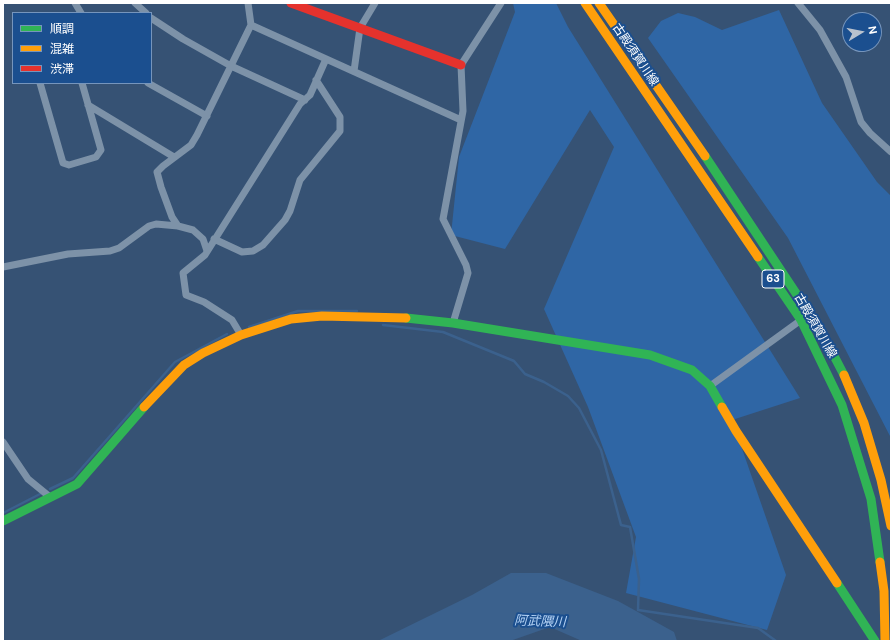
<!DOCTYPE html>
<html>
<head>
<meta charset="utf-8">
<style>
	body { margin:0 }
	#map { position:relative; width:894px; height:644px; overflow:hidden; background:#365274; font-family:"DM Sans","Noto Sans JP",sans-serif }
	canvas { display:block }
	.frame { position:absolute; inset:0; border:4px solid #fff; pointer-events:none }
	.legend { position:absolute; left:12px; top:12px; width:140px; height:72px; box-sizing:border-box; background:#1b4f8f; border:1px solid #7695bc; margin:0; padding:5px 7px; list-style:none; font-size:12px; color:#fff }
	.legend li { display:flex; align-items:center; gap:8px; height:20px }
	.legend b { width:20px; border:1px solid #7695bc }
	.north { position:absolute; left:842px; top:12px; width:40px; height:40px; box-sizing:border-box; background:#1b4f8f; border:1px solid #7695bc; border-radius:50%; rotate:80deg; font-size:11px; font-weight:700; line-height:16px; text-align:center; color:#fff }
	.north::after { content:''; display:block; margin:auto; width:14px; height:18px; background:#b9c2ce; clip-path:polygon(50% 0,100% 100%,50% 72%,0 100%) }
</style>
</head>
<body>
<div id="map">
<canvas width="894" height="644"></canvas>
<div class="frame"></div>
<ul class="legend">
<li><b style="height:5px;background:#30b455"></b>順調</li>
<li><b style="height:5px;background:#ff9f0a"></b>混雑</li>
<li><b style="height:5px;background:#e5322d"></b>渋滞</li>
</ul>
<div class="north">N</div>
</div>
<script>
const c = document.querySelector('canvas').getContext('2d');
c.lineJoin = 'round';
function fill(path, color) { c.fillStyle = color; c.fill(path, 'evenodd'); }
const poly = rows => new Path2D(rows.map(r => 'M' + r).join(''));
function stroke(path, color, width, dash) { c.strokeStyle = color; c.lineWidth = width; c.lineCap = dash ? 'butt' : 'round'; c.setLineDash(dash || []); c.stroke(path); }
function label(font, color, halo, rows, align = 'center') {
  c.font = font + ' "DM Sans","Noto Sans JP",sans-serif'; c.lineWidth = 4; c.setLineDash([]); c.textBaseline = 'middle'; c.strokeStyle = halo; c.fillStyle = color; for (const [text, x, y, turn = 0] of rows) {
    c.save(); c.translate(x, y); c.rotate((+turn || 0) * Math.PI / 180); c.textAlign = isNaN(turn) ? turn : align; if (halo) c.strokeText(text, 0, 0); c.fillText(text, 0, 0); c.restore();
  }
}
const green = poly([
	[513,3,556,3,568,27,800,398,732,420,786,575,767,630,626,593,636,537,588,407,544,309,614,147,590,110,505,249,451,235,459,157,515,12],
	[779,10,822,103,877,182,891,196,891,438,788,238,648,38,661,21,678,13,695,17,722,30]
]);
const water = poly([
	[511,573,546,573,618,601,674,632,677,641,582,641,550,627,510,641,378,641,472,595]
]);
const stream = poly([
	[383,325,443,332,514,361,525,374,544,382,568,396,579,408,601,450,621,525,630,527,639,579,638,610,758,628,776,641],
	[249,327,298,311,357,311],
	[50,489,73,478,175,362,227,334],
	[3,513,40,494]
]);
const street = poly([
	[75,3,81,13],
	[135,3,146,13],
	[798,3,820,30,846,77,861,122,870,133,891,152],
	[151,18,183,39,231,66,305,100],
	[251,25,461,120],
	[354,71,360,28,375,3],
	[40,83,63,163,69,165,96,157,101,150,82,83],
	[148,83,207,116],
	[88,105,174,157],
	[178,226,172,217,161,187,157,172,163,166,191,145,197,135,251,25,248,3],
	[214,239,242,252,253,251,263,245,285,220,290,211,300,180,340,131,340,117,316,80],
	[3,267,68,254,110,251,119,248,149,226,156,224,178,226,193,230,203,239,207,251],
	[453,323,468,273,466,265,443,219,463,111,461,65,501,3],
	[241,335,232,320,204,302,186,295,183,273,205,255,300,104,310,95,326,59],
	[710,386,801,320],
	[3,442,28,479,50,497]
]);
const fast = poly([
	[705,156,821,331,844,375],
	[758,257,801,320,842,405,871,499,880,562],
	[406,318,453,323,650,355,692,370,710,386,722,407],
	[3,521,77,484,144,407],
	[837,583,875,641]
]);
const slow = poly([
	[585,3,758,257],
	[599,3,705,156],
	[844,375,864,423,881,480,891,526],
	[144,407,184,365,203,353,241,335,291,319,322,316,406,318],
	[722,407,736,431,837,583],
	[880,562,884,591,885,641]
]);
const jam = poly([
	[291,3,461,65]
]);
const shields = [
	[773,279,22]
];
const shieldNames = [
	["63",773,279]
];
const streetNames = [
	["古殿須賀川線",635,55,56],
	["古殿須賀川線",815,326,60]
];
const waterNames = [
	["阿武隈川",540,622,2]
];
fill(green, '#2f66a5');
fill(water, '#3b618d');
stroke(stream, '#3b618d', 2.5);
stroke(street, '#7d92a8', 7);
stroke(fast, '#30b455', 9);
stroke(slow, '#ff9f0a', 9);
stroke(jam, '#e5322d', 9);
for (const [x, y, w] of shields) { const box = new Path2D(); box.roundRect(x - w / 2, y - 9, w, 18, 3); c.fillStyle = '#1b4f8f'; c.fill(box); stroke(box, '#fff', 1); }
label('bold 11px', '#fff', null, shieldNames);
label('12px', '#fff', '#1b4f8f', streetNames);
label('italic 13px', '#b5d3f5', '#1b4f8f', waterNames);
</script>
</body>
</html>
